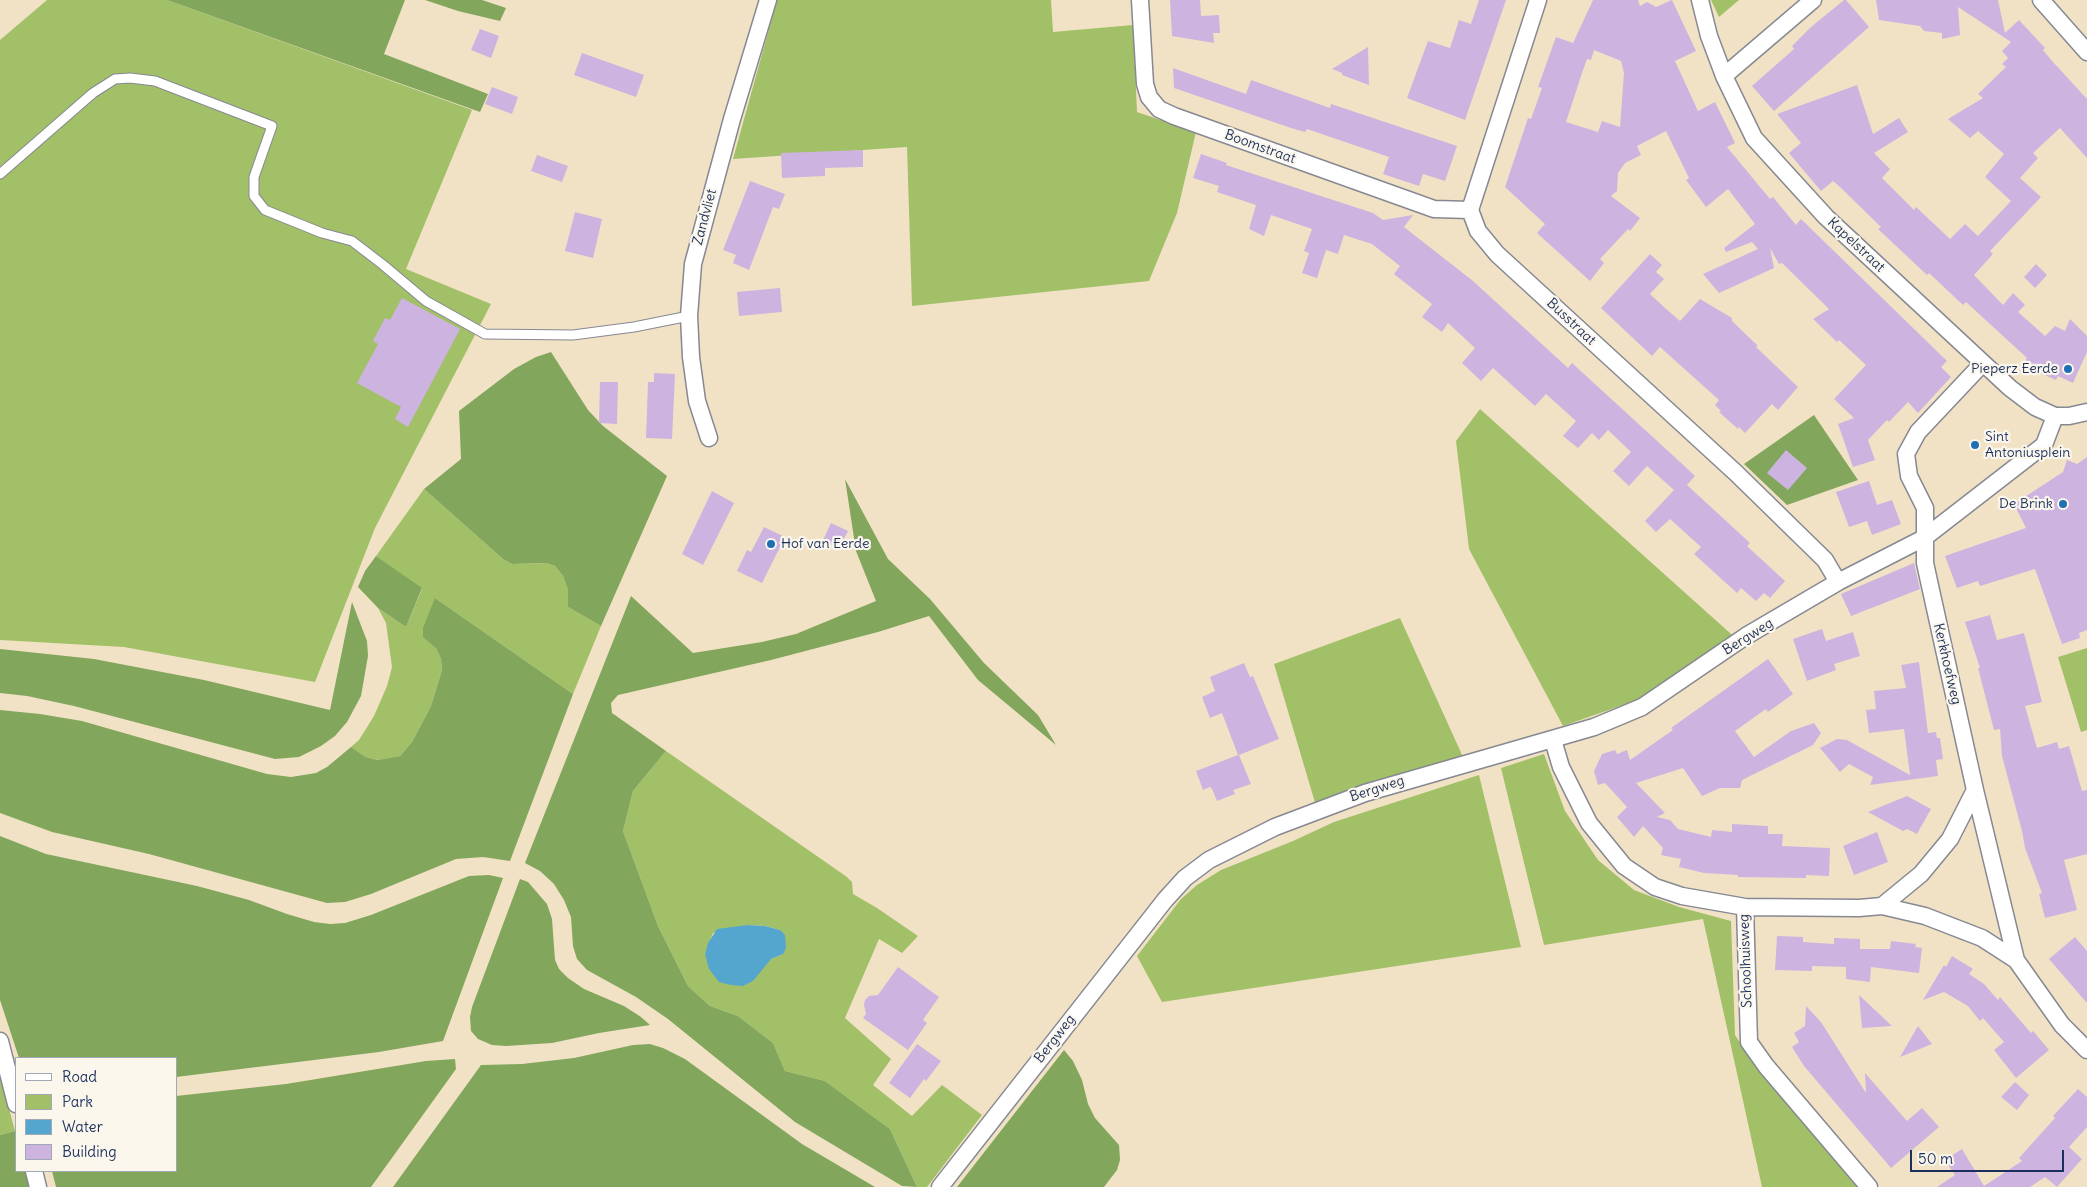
<!DOCTYPE html>
<html>
<head>
<meta charset="utf-8">
<style>
	body { margin:0 }
	#map { position:relative; width:2087px; height:1187px; overflow:hidden; background:#f2e2c5; font-family:Delius,sans-serif }
	canvas { display:block }
	.legend { position:absolute; left:15px; top:1057px; width:162px; height:115px; box-sizing:border-box; background:#fbf7ec; border:1px solid #a1a7b3; margin:0; padding:6px 9px; list-style:none; font-size:15px; color:#1b2f5e }
	.legend li { display:flex; align-items:center; gap:10px; height:25px }
	.legend b { width:25px; border:1px solid #a1a7b3 }
	.scale { position:absolute; left:1910px; top:1150px; width:154px; height:22px; box-sizing:border-box; border:2px solid #1b2f5e; border-top:0; padding-left:6px; font-size:15px; line-height:18px; white-space:nowrap; color:#1b2f5e; -webkit-text-stroke:4px #fbf7ec; paint-order:stroke }
</style>
</head>
<body>
<div id="map">
<canvas width="2087" height="1187"></canvas>
<ul class="legend">
<li><b style="height:6px;background:#fff"></b>Road</li>
<li><b style="height:14px;background:#a2c068"></b>Park</li>
<li><b style="height:14px;background:#54a6cf"></b>Water</li>
<li><b style="height:14px;background:#cdb3e0"></b>Building</li>
</ul>
<div class="scale">50 m</div>
</div>
<script>
const c = document.querySelector('canvas').getContext('2d');
c.lineJoin = 'round';
function fill(path, color) { c.fillStyle = color; c.fill(path, 'evenodd'); }
const poly = rows => new Path2D(rows.map(r => 'M' + r).join(''));
function stroke(path, color, width, dash) { c.strokeStyle = color; c.lineWidth = width; c.lineCap = dash ? 'butt' : 'round'; c.setLineDash(dash || []); c.stroke(path); }
function label(font, color, halo, rows, align = 'center') {
  c.font = font + ' Delius,sans-serif'; c.lineWidth = 4.5; c.setLineDash([]); c.textBaseline = 'middle'; c.strokeStyle = halo; c.fillStyle = color; for (const [text, x, y, turn = 0] of rows) {
    c.save(); c.translate(x, y); c.rotate((+turn || 0) * Math.PI / 180); c.textAlign = isNaN(turn) ? turn : align; if (halo) c.strokeText(text, 0, 0); c.fillText(text, 0, 0); c.restore();
  }
}
const green = poly([
	[47,0,167,0,472,110,406,269,491,304,375,528,315,682,124,647,0,640,0,40],
	[777,0,1051,0,1053,32,1133,25,1137,112,1196,132,1177,213,1149,281,912,306,907,147,733,159],
	[1711,0,1739,0,1719,17],
	[1480,409,1740,642,1646,697,1563,726,1469,549,1456,441],
	[424,489,503,559,512,564,546,563,555,566,563,576,568,590,568,607,601,626,573,694,435,598,436,648,441,659,442,670,431,706,412,742,400,756,379,760,366,757,351,747,359,740,374,716,387,686,392,667,386,623,378,608,406,627,422,589,376,556],
	[1400,618,1463,757,1316,806,1274,664],
	[2087,648,2087,730,2081,732,2058,657],
	[666,751,847,877,852,882,853,894,877,908,918,936,902,953,879,939,845,1018,891,1059,873,1085,912,1116,942,1085,982,1115,927,1187,917,1187,890,1129,825,1081,785,1071,773,1043,738,1016,710,1006,688,986,658,926,623,831,633,791],
	[748,925,765,926,780,930,783,954,771,959,705,954,713,933],
	[1544,754,1565,811,1598,860,1634,890,1679,907,1731,921,1735,1035,1759,1071,1865,1187,1762,1187,1703,919,1544,945,1501,768],
	[1479,775,1521,947,1162,1002,1137,956,1181,899,1197,885,1221,870,1293,841,1334,822],
	[0,1075,15,1131,0,1135]
]);
const forest = poly([
	[167,0,405,0,384,54,488,94,480,112],
	[425,0,482,0,506,8,500,21,458,11],
	[551,352,588,410,603,426,667,476,601,626,568,607,568,590,563,576,555,566,546,563,512,564,503,559,424,489,461,459,459,411,514,369,536,357],
	[1814,415,1858,480,1787,505,1744,464],
	[845,479,888,559,930,599,984,663,1038,715,1056,745,978,680,929,616,878,632,771,660,618,695,611,703,612,713,666,751,633,791,623,831,658,926,688,986,710,1006,738,1016,773,1043,785,1071,825,1081,890,1129,917,1187,902,1186,795,1122,668,1019,636,997,587,970,577,959,573,946,571,917,564,900,554,884,540,871,525,863,631,596,693,653,762,642,796,634,876,601,856,551],
	[376,556,422,588,406,627,378,608,358,587,365,571],
	[435,598,573,694,510,861,483,857,456,859,371,894,345,902,327,903,149,854,52,832,0,813,0,710,40,714,82,721,267,774,291,777,316,773,327,767,351,747,366,757,378,760,400,756,412,742,431,706,442,670,441,659,436,648,423,637,423,628],
	[352,602,367,641,368,656,361,696,347,722,335,736,321,746,299,757,275,759,74,706,27,696,0,693,0,649,94,659,204,680,330,710],
	[0,836,46,854,197,886,249,900,287,914,314,922,330,924,345,923,371,915,469,876,489,875,503,878,443,1041,379,1052,176,1077,176,1058,19,1058,0,1000],
	[520,879,528,882,547,904,552,919,555,960,559,969,568,978,584,989,624,1006,641,1017,650,1025,599,1033,552,1043,506,1046,492,1045,478,1039,471,1031,470,1017,472,1007],
	[650,1044,663,1048,685,1059,802,1144,875,1187,393,1187,481,1065,522,1064,574,1058,633,1045],
	[1064,1050,1073,1061,1082,1080,1088,1104,1095,1118,1119,1145,1120,1160,1117,1170,1104,1187,957,1187],
	[455,1059,456,1069,371,1187,56,1187,52,1171,176,1171,176,1096,286,1084,426,1061],
	[15,1131,16,1171,25,1171,29,1187,0,1187,0,1135]
]);
const water = poly([
	[748,925,765,926,780,930,785,935,786,948,783,954,771,959,753,981,743,986,731,985,719,982,709,969,705,954,708,943,717,929]
]);
const building = poly([
	[1170,0,1200,0,1201,16,1219,15,1220,33,1213,33,1214,43,1172,36],
	[1479,0,1506,0,1465,120,1407,98,1428,41,1450,48,1459,20,1471,24],
	[1593,0,1638,0,1640,6,1647,2,1656,7,1672,0,1696,51,1675,61,1698,111,1715,102,1735,143,1727,147,1770,199,1773,197,1796,225,1801,219,1947,361,1941,367,1951,377,1918,413,1908,402,1889,422,1887,420,1868,440,1875,460,1853,467,1838,424,1854,418,1834,399,1866,365,1839,340,1837,342,1813,319,1829,309,1782,263,1779,264,1770,248,1774,268,1719,293,1703,274,1758,249,1752,242,1726,252,1724,248,1755,224,1728,189,1706,207,1686,180,1689,178,1666,131,1637,146,1641,155,1625,163,1618,173,1617,191,1611,196,1640,218,1630,231,1628,229,1600,259,1604,263,1590,281,1537,233,1545,224,1505,187,1528,118,1531,119,1542,88,1538,87,1556,37,1573,43],
	[1594,50,1621,61,1624,73,1620,127,1602,121,1598,132,1566,122,1583,70,1587,59,1591,60],
	[1844,0,1846,0,1869,27,1774,111,1752,86,1794,49,1792,46,1811,27],
	[1876,0,1998,0,2005,33,2019,20,2045,48,2043,50,2053,62,2087,99,2087,158,2060,128,2033,153,2038,158,2020,178,2041,197,1990,251,1993,254,1974,275,2003,305,2013,293,2025,305,2018,312,2045,336,2055,326,2065,331,2070,319,2087,336,2087,352,2073,383,2058,376,2056,380,2038,372,2040,368,2025,361,2027,358,1966,302,1963,305,1929,273,1927,275,1878,229,1881,227,1839,186,1833,181,1821,191,1789,153,1801,143,1777,114,1857,85,1873,134,1899,118,1908,132,1874,153,1890,169,1882,178,1914,210,1916,207,1950,239,1965,224,1978,236,2011,201,1985,177,2004,154,1978,131,1970,138,1948,119,1983,98,1978,94,2006,67,2002,64,2008,58,2002,51,2011,42,1958,7,1960,35,1942,39,1942,33,1924,31,1920,26,1879,20],
	[480,29,499,36,491,58,471,50],
	[1368,47,1369,85,1342,75,1342,73,1332,69],
	[582,53,644,75,636,97,574,75],
	[1173,68,1246,94,1251,80,1330,108,1331,104,1457,146,1445,181,1423,174,1419,186,1383,174,1389,157,1307,129,1305,132,1291,128,1174,88],
	[492,87,518,97,512,114,485,104],
	[863,150,863,167,825,168,825,176,782,178,781,153],
	[1201,154,1227,163,1226,165,1373,213,1383,220,1413,215,1404,227,1473,281,1568,368,1572,363,1679,461,1695,476,1687,485,1750,543,1747,546,1785,581,1770,598,1764,593,1756,601,1741,588,1737,593,1694,554,1701,547,1670,519,1656,532,1645,521,1674,490,1647,466,1629,486,1613,471,1631,452,1608,430,1599,440,1592,433,1578,448,1563,436,1576,421,1546,394,1535,406,1493,368,1481,381,1462,363,1475,348,1448,323,1442,332,1422,317,1432,304,1394,274,1400,266,1372,244,1344,235,1338,254,1326,250,1317,278,1302,273,1309,253,1304,251,1312,229,1271,215,1264,236,1249,229,1256,205,1217,192,1219,186,1193,178],
	[537,155,568,166,562,182,531,171],
	[750,181,785,194,779,209,773,207,749,270,733,263,736,255,723,250],
	[575,212,602,219,593,258,565,251],
	[1650,254,1662,265,1656,272,1664,279,1650,294,1665,308,1680,321,1700,299,1732,318,1732,321,1758,346,1756,347,1798,387,1778,410,1772,404,1745,433,1739,427,1738,429,1719,412,1721,411,1715,405,1719,400,1660,347,1652,356,1601,308],
	[2036,264,2047,275,2035,288,2024,277],
	[780,288,782,312,739,316,737,292],
	[402,298,460,329,408,427,395,419,401,407,357,383,378,344,373,341,385,318,390,320],
	[654,373,675,374,672,439,646,438,648,382,654,382],
	[600,382,618,382,617,424,599,423],
	[1786,450,1807,468,1788,490,1767,473],
	[2087,457,2087,630,2079,633,2080,638,2062,644,2035,569,1980,586,1978,581,1957,588,1945,556,2026,528,2014,504,2063,472,2067,460,2077,464],
	[1869,481,1877,505,1892,500,1901,524,1872,535,1867,521,1849,527,1836,492],
	[712,491,734,503,703,565,682,554],
	[831,523,848,531,839,548,823,540],
	[764,527,785,537,762,583,737,571,747,550,751,552],
	[1914,563,1920,589,1851,616,1841,594],
	[1990,615,1997,640,2024,633,2042,702,2025,706,2037,748,2057,742,2059,749,2069,746,2082,791,2087,790,2087,854,2064,860,2077,910,2045,918,2039,894,2042,893,2025,848,2022,831,2002,756,2000,729,1994,730,1978,668,1980,668,1965,622],
	[1822,629,1826,641,1853,632,1860,656,1834,664,1836,670,1807,681,1793,639],
	[1768,659,1793,694,1768,712,1766,709,1735,731,1754,757,1791,731,1814,723,1821,733,1813,745,1742,780,1740,788,1720,788,1702,796,1683,768,1636,783,1665,813,1657,817,1670,820,1678,829,1711,837,1712,830,1732,832,1732,824,1768,826,1768,834,1783,834,1782,846,1830,848,1829,876,1806,875,1806,878,1738,877,1738,875,1704,873,1679,867,1681,859,1661,855,1663,848,1643,826,1634,837,1617,817,1627,807,1605,783,1598,785,1594,771,1602,754,1615,750,1617,754,1627,750,1630,760,1673,730,1671,728],
	[1919,662,1928,733,1936,732,1937,738,1940,738,1943,759,1936,760,1938,776,1870,785,1873,777,1849,764,1840,772,1820,748,1837,739,1847,740,1910,775,1904,729,1869,733,1866,710,1876,709,1874,691,1906,688,1901,665],
	[1244,663,1250,677,1253,676,1279,739,1239,755,1251,784,1233,790,1235,794,1217,801,1212,789,1210,787,1203,790,1196,771,1238,755,1222,713,1210,718,1202,697,1215,691,1210,677],
	[1907,796,1931,809,1917,834,1907,829,1903,831,1868,812],
	[1877,832,1888,862,1854,875,1843,846],
	[1777,936,1803,937,1803,942,1834,944,1834,938,1860,939,1860,949,1890,949,1891,941,1916,944,1915,947,1922,948,1919,973,1871,967,1870,982,1846,979,1846,967,1812,966,1812,971,1775,970],
	[2075,937,2087,951,2087,1003,2049,959],
	[1952,956,1973,969,1969,974,1984,984,1998,1000,2000,997,2031,1033,2033,1031,2049,1050,2016,1078,1994,1050,2004,1042,1983,1018,1980,1021,1968,1006,1944,992,1923,1000,1944,965,1946,967],
	[898,967,939,997,923,1020,927,1023,908,1050,863,1018,866,1014,864,1005,865,1000,869,996,878,995],
	[1859,995,1892,1026,1862,1028],
	[1806,1006,1821,1022,1866,1093,1865,1073,1907,1121,1922,1108,1939,1127,1891,1168,1804,1066,1792,1047,1799,1042,1794,1033,1805,1026],
	[1918,1026,1932,1044,1900,1057],
	[917,1044,941,1061,926,1081,924,1079,910,1098,889,1083],
	[2015,1082,2029,1095,2017,1110,2001,1097],
	[2078,1089,2087,1097,2087,1127,2069,1147,2082,1159,2057,1187,2045,1177,2030,1187,1937,1187,1955,1175,1945,1160,1962,1149,1984,1186,2022,1161,2019,1158,2055,1118,2053,1116]
]);
const service = poly([
	[0,174,93,93,115,79,130,78,155,81,272,126,254,177,254,196,265,210,322,233,352,241,382,264,426,301,485,334,573,335,634,327,689,316]
]);
const minor = poly([
	[1140,0,1145,84,1149,97,1159,109,1174,116,1434,209,1470,210],
	[1538,0,1470,210,1478,231,1497,254,1736,473,1825,560,1838,582],
	[1700,0,1709,36,1724,76,1754,138,1826,217,2010,388,2035,407,2055,416,2069,416,2087,412],
	[2041,0,2087,52],
	[1724,76,1813,0],
	[1983,363,1918,432,1906,454,1909,476,1925,508,1925,563,1975,790,2016,960],
	[709,438,697,401,691,357,689,316,693,264,732,119,768,0],
	[1553,740,1561,767,1589,823,1624,866,1655,887,1682,896,1745,907,1749,1042,1766,1066,1869,1187],
	[1882,906,1921,874,1950,839,1975,790],
	[1745,907,1859,908,1882,906,1925,916,1982,938,2016,960,2062,1025,2087,1050],
	[0,1041,16,1104],
	[34,1171,38,1187],
	[940,1187,1165,900,1185,878,1209,860,1275,827,1365,793,1594,727,1642,707,1746,636,1838,582,1924,538,2044,445,2055,416]
]);
const markers = [
	[2068,369,5,"#1f6fb2"],
	[1975,445,5,"#1f6fb2"],
	[2063,504,5,"#1f6fb2"],
	[771,544,5,"#1f6fb2"]
];
const streetNames = [
	["Boomstraat",1260,147,20],
	["Zandvliet",705,217,-75],
	["Kapelstraat",1856,245,43],
	["Busstraat",1571,322,43],
	["Bergweg",1748,637,-32],
	["Kerkhoefweg",1947,664,77],
	["Bergweg",1377,789,-18],
	["Schoolhuisweg",1746,961,-92],
	["Bergweg",1055,1039,-52]
];
const poiNames = [
	["Pieperz Eerde",2058,369],
	["Sint",1985,437,"left"],
	["Antoniusplein",1985,453,"left"],
	["De Brink",2053,504],
	["Hof van Eerde",781,544,"left"]
];
fill(green, '#a2c068');
fill(forest, '#81a65c');
fill(water, '#54a6cf');
fill(building, '#cdb3e0');
stroke(service, '#868892', 11);
stroke(minor, '#868892', 19);
stroke(service, '#fff', 9);
stroke(minor, '#fff', 16);
for (const [x, y, r, color] of markers) { const dot = new Path2D(); dot.arc(x, y, r, 0, 2 * Math.PI); c.fillStyle = color; c.fill(dot); stroke(dot, '#fbf7ec', 2); }
label('14px', '#1b2f5e', '#fbf7ec', streetNames);
label('14px', '#1b2f5e', '#fbf7ec', poiNames, 'right');
</script>
</body>
</html>
